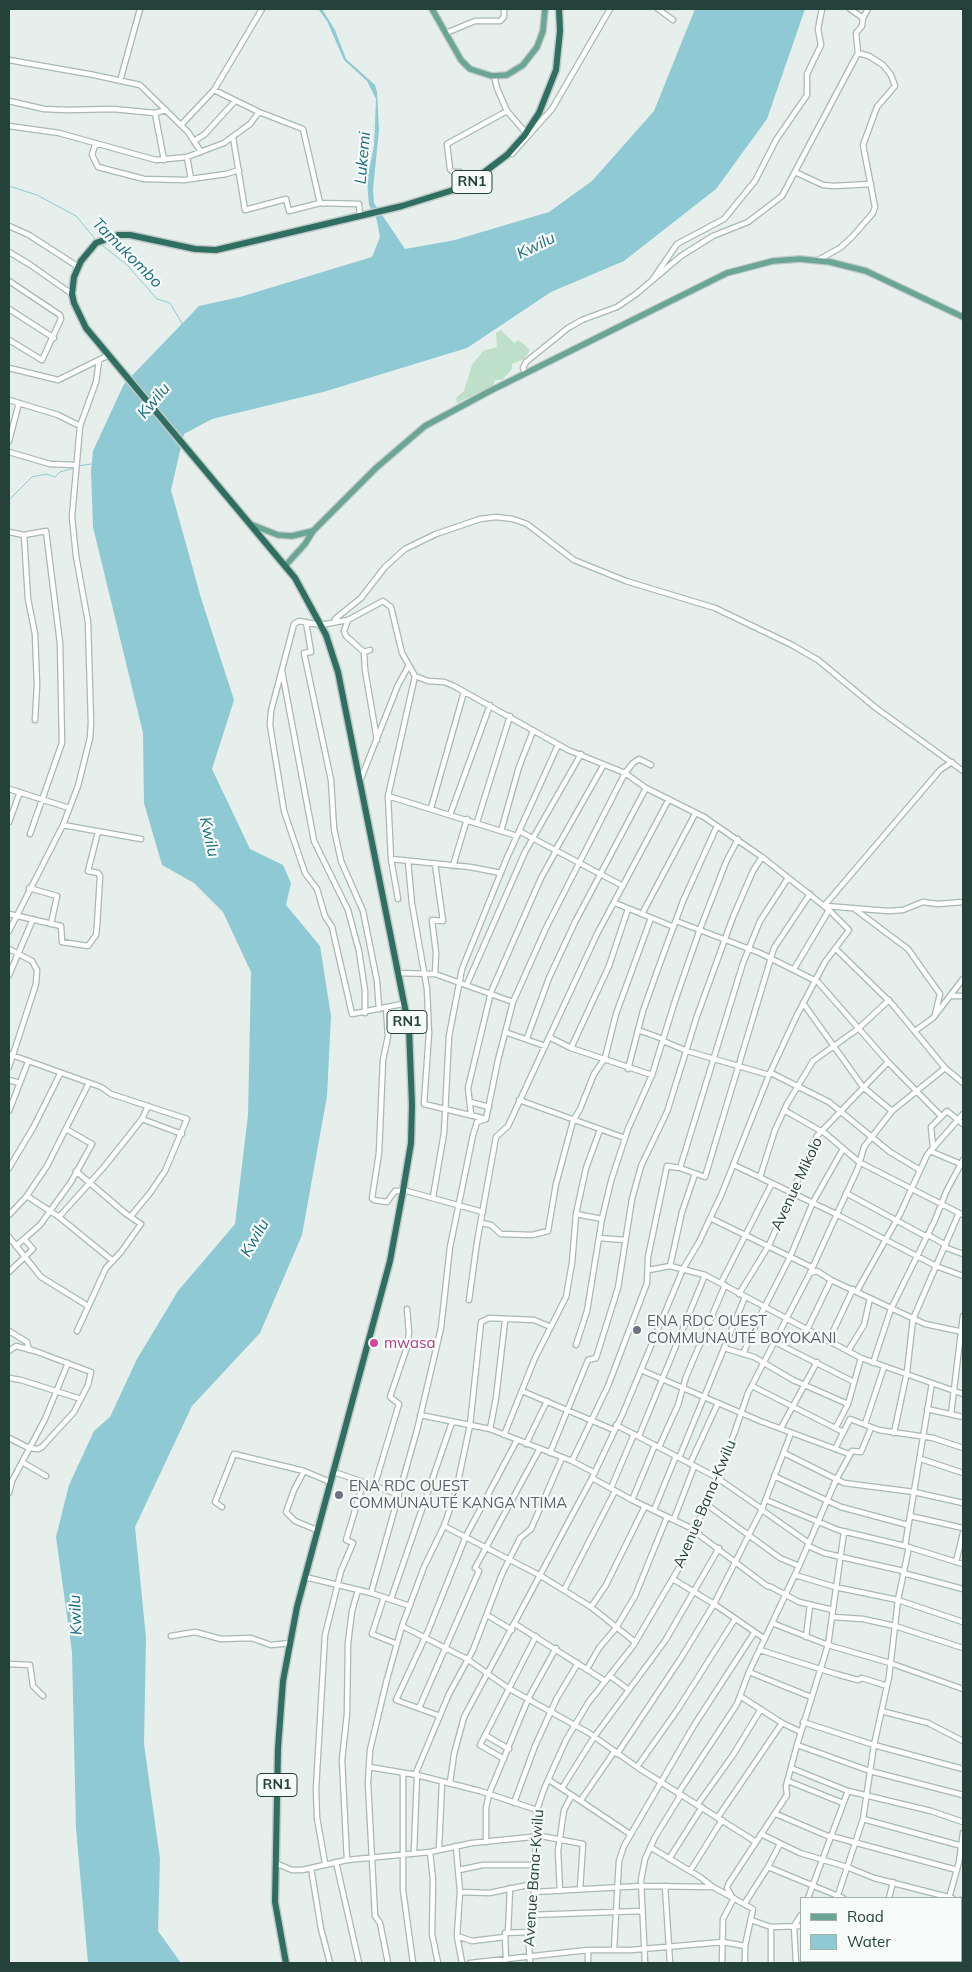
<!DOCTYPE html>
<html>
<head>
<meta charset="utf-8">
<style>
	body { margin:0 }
	#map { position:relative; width:972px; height:1972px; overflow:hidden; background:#e6efeb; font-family:Mulish,sans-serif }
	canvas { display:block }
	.frame { position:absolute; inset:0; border:10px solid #24423a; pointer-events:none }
	.legend { position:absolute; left:800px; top:1897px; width:162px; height:65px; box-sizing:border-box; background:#f7fbf9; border:1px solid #a3b1ad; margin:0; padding:6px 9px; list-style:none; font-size:15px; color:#24423a }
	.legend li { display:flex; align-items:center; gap:10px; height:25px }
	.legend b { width:25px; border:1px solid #a3b1ad }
</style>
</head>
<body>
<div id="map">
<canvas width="972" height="1972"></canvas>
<div class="frame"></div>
<ul class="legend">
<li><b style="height:6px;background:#6aa596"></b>Road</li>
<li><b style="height:14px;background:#8ec9d4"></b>Water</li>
</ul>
</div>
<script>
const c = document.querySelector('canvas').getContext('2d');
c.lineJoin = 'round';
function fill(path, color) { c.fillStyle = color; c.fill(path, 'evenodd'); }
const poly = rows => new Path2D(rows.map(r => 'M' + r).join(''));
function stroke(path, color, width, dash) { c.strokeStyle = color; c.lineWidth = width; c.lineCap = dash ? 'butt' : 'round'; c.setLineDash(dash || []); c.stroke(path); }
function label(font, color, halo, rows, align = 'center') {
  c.font = font + ' Mulish,sans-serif'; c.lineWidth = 4.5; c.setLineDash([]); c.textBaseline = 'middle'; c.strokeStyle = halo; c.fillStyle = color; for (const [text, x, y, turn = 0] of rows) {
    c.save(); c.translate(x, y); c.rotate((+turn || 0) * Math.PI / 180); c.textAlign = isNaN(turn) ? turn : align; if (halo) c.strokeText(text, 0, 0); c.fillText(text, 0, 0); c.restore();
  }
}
const green = poly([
	[501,330,514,343,519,340,530,350,524,359,512,364,512,369,502,380,495,380,493,386,457,403,456,398,464,391,472,365,483,351,497,347,496,333]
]);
const water = poly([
	[322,9,335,30,346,59,375,85,377,92,379,130,373,189,374,203,405,249,455,240,549,212,592,181,654,111,695,9,805,9,767,119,716,189,624,261,551,292,467,348,323,392,212,419,184,434,171,490,201,598,234,700,212,769,250,849,283,865,291,883,286,905,320,946,331,1016,327,1096,302,1235,260,1333,192,1406,135,1527,146,1638,144,1744,160,1859,158,1931,181,1963,88,1963,76,1828,72,1652,56,1537,69,1485,94,1431,110,1417,137,1359,178,1291,235,1224,248,1115,251,972,223,912,194,883,162,865,144,803,143,733,93,527,91,471,93,451,124,384,199,306,240,297,372,257,380,237,376,217,369,205,367,180,374,146,376,99,367,81,344,60,327,21,319,10]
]);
const stream = poly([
	[9,186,37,195,76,216,97,241],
	[102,245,128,266,157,299,170,303,183,325],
	[78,466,91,464],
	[9,500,32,477,46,474,55,477,60,472,74,468]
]);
const minor = poly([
	[658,9,673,20],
	[850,9,863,18],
	[446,33,475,21,500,21,504,17,504,9],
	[9,60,94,75,140,85,188,132,201,152],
	[494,76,497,88,507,111,526,133],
	[120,81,140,9],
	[214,90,259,112,303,129,320,203],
	[9,101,44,109,67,110,113,109,155,113,166,110],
	[155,113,164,160],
	[181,125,214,90,262,9],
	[9,126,59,133,156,160,187,157,224,143,250,124,259,112],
	[233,137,245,210,286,199,289,211,320,203,359,204,360,216],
	[194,141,205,134,235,101],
	[95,145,92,155,98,167,144,179,184,180,226,174,239,170],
	[512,154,552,109,610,9],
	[187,157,191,179],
	[795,172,823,185,834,186,871,184],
	[466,186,460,172,453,172,450,169,447,144,507,111],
	[9,226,29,235,77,266],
	[9,252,29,264,72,294],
	[818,260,840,248,852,237,873,213,875,207,863,145,877,107,895,86,891,75,883,65,869,56,858,53],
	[653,279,677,244,724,219,755,181,776,140,807,95,807,74,821,45,818,29,822,9],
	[9,281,60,315,61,319,42,360,9,340],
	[9,309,54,338],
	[9,368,58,380,109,355],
	[525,373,523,368,526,362,568,328,582,320,617,307,636,294,681,256,713,236,748,222,782,196,858,53,856,33,862,26,863,18,868,9],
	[9,400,58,415,80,426],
	[9,441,19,403],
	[9,452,50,464,75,465],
	[9,532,24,535,46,531,60,643,62,743,30,834],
	[24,535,28,599,35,634,37,685,35,720],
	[335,619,361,598,385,567,405,549,436,534,480,519,496,517,513,519,527,524,574,560,626,581,715,608,792,645,818,660,876,708,963,771],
	[348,620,344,631,346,636,364,652,370,650],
	[306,622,311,652,304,653,331,780,334,829,341,861,363,911,377,981,379,1009],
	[364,652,365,670,377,740],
	[282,671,314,841,348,910,359,951,365,991,365,1013],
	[360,781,398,685,408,667],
	[9,789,69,808],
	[388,796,517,836],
	[431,808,464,692],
	[450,815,490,705],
	[9,822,20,792],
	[477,822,510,716],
	[63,825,141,839],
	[501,831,519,767,533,731],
	[519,831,623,886],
	[555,851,603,766],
	[391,859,470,867,501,873],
	[408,861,412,904,427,989,429,1033,424,1104,482,1118],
	[435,864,443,921,432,920,436,953,435,974],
	[453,866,467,819],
	[29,888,57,896,51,924],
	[398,899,391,859,388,796,415,676],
	[615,903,674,927],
	[824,906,940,770,952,762],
	[826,906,888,911,903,910,923,902,938,904,963,902],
	[856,910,908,949,940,994,935,1015],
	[9,914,61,926,62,942,88,946,96,935,97,926,100,876,98,873,88,871,98,832],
	[642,914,695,814],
	[676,921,760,953,818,982,888,1062,941,1116],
	[9,931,63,825,78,786,90,738,91,723,88,622,76,556,72,517,80,426,96,382,99,361],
	[9,949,32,961,37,970,36,984,9,1067],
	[836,949,893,1005,945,1068,963,1083],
	[794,969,829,910],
	[397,973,435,974,513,1002],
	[9,975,33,919],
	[467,984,525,852,581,754],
	[950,996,963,996],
	[803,1003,863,1087,892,1111],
	[402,1004,352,1014,332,927,325,916,317,889,305,873,284,811,270,725,271,711,294,624,299,621,320,625,348,620,383,601,391,607,402,653,415,676,428,681,444,682,454,686,568,750,625,773,646,788,704,817,762,857,829,910,849,930,825,962,797,1015,769,1075,722,1193,699,1242,683,1269,623,1413,592,1478,464,1717,454,1754,450,1783],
	[386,1008,388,1036,383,1060,379,1153,372,1198,374,1200,387,1202,395,1191,403,1191],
	[638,1030,663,1039],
	[915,1031,933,1018,963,979],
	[505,1032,545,1046],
	[549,1037,571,1048,652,1075],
	[527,1038,549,978,575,922,646,788],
	[663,1041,687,1051,769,1075],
	[571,1048,609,966,628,909],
	[9,1054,101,1087,111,1094,187,1119,165,1171,150,1193,131,1216],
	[628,1069,643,1011,659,966,683,901,717,826],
	[771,1073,829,1102,890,1152,920,1170],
	[9,1080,20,1083],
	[519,1100,625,1138],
	[470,1102,489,1107],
	[784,1110,826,1134,859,1162,963,1215],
	[9,1111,28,1062],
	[471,1114,468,1088,491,992,541,878,556,851],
	[142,1119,182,1134],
	[486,1119,498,1060,513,1002,546,928,625,773,633,763,639,759,651,765],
	[933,1147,931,1127,947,1111,963,1124],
	[930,1151,963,1165],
	[734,1165,836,1214,936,1266,963,1276],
	[9,1168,33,1128,60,1074],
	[680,1168,743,963,760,921,788,878],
	[76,1171,125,1213,141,1224,121,1252,106,1268,77,1331],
	[760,1177,775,1130,787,1104,813,1061,859,1028,889,1000],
	[403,1190,483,1212],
	[846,1193,927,1237],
	[27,1196,59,1217,113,1261],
	[433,1197,444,1133,449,1036,462,969,506,860,558,745],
	[576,1214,602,1219],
	[9,1215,26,1197,47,1166,89,1083],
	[59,1217,104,1167,142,1119,148,1106],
	[710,1218,811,1267],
	[481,1223,491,1225,501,1234,532,1235,548,1231,556,1184,573,1121,580,1109,594,1074,605,1058,616,1014,651,918],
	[928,1235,946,1245],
	[9,1237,41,1277,88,1306],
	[599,1238,625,1240],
	[16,1246,40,1225,71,1182,92,1144,66,1129],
	[944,1247,963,1254],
	[670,1266,682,1212,695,1174],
	[649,1270,670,1266,705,1275,861,1358,963,1394],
	[9,1272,33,1249,25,1240],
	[810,1273,817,1271,831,1280,925,1324,963,1332],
	[721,1283,772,1183],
	[857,1291,900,1214,927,1155,963,1114],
	[739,1294,769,1245,817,1136,888,1062],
	[469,1300,477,1242,496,1137,508,1126,597,934,669,799],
	[807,1330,831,1280],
	[9,1331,27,1342,29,1350],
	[829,1340,853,1289],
	[775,1342,854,1382],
	[576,1345,587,1311,602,1219,611,1181,628,1129,652,1075,675,1001,700,929,726,862,738,839],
	[724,1348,754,1357,793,1380,848,1404],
	[9,1351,16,1346,35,1351,91,1372,88,1385,74,1412,42,1447,38,1449,29,1448,9,1438],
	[848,1351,864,1325,870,1298],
	[743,1354,758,1320,790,1257,813,1202,843,1149],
	[873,1363,891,1309,935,1220,946,1192,963,1160],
	[641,1370,760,1421,849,1454],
	[9,1378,21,1380,81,1399],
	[752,1386,843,1432],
	[522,1391,614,1430],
	[927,1409,963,1417],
	[951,1414,963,1316],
	[420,1415,490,1429,572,1461,595,1473],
	[865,1424,884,1367],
	[616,1425,716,1477,762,1509],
	[836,1427,848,1404,861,1358],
	[781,1428,817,1362],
	[490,1429,496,1398,505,1321],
	[894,1433,907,1372,913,1319,959,1213],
	[504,1435,535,1358,566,1297,572,1263,576,1214,586,1168,600,1130],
	[639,1436,705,1275],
	[526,1444,547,1401],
	[659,1447,678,1405,686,1377,725,1285],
	[835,1449,850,1419,879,1430,933,1438,963,1448],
	[550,1453,588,1360,596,1358,618,1288,632,1199,641,1166,667,1112,697,1016,733,917,753,871,762,857],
	[784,1453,844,1483,914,1492,963,1503],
	[679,1458,745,1297],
	[921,1459,963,1473],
	[572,1461,608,1386,647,1283,648,1257,667,1166,680,1168,705,1177,774,948,810,894],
	[22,1462,46,1476],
	[690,1464,718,1403],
	[304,1471,294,1490,286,1512,295,1521,317,1530],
	[334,1472,398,1494],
	[774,1476,841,1507,908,1525],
	[592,1478,632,1500,695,1530],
	[374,1487,399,1404,390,1397,407,1347,409,1333,407,1309],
	[611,1488,634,1434],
	[9,1493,12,1481,45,1419,68,1363],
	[632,1500,655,1445],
	[766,1500,838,1530,905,1546,963,1564],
	[706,1504,780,1558,799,1566],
	[222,1507,215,1502,234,1454,304,1471,330,1482],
	[654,1510,676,1456],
	[762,1510,809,1543],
	[910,1516,963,1528],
	[674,1519,694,1467],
	[444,1526,541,1576,591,1607,635,1642],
	[694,1531,767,1586,771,1587,799,1602,833,1610],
	[808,1546,824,1553,903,1571],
	[905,1546,932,1383],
	[956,1562,963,1533],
	[903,1573,963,1589],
	[795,1575,835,1587,898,1600,963,1622],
	[305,1577,371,1593,410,1606],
	[673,1579,714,1604,765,1639],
	[564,1590,615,1491],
	[371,1593,417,1430,441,1328,450,1247,473,1135,477,1122,486,1119],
	[384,1597,372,1634,397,1644],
	[391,1599,452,1422],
	[591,1607,606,1585,645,1506],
	[487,1615,512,1630],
	[833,1617,863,1619,895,1626,963,1648],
	[772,1623,828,1645,890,1663,963,1689],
	[515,1624,605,1681],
	[402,1626,467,1659,508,1688,589,1733,637,1767,756,1842],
	[171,1636,195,1632,221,1639,251,1638,271,1645,291,1643],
	[806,1637,810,1605],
	[760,1650,836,1674,858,1680,862,1678,887,1686],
	[9,1664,30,1665,33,1686,43,1696],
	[587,1669,599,1648,616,1628,635,1596,667,1517],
	[749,1672,811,1697],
	[610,1676,629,1690],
	[740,1696,782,1723,801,1732],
	[419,1708,479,1571,475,1568,539,1450],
	[881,1711,928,1723,963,1741],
	[440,1716,396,1700,428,1631,466,1536,517,1440],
	[803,1722,874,1745,963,1769],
	[485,1735,509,1749],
	[797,1745,870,1771,963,1795],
	[617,1754,681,1658,714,1604,762,1509,791,1433],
	[504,1759,480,1745,536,1636],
	[369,1767,417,1775,480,1791,537,1810],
	[637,1767,678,1709,735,1619],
	[791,1768,848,1791,931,1811,963,1822],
	[403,1773,403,1890,413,1963],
	[415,1775,449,1694,473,1650,502,1574,520,1538,531,1529,562,1458],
	[549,1780,630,1834],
	[788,1781,843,1803],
	[562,1788,594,1737,665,1641,719,1548],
	[581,1800,614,1752],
	[514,1803,535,1746,557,1698,578,1663],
	[698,1804,733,1755,761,1709],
	[776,1814,830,1837],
	[718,1817,782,1723],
	[863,1819,962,1846],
	[761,1834,800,1853,847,1867,874,1878,952,1898],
	[831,1836,957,1870],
	[486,1842,486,1808,489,1794,529,1697,556,1648],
	[456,1846,460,1892,457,1936,462,1963],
	[650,1847,700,1877,713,1887,753,1909,745,1946,745,1963],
	[439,1849,442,1782],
	[414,1852,417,1775],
	[430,1852,433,1880,432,1934,438,1963],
	[669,1859,702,1807],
	[347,1860,342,1760,347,1714,348,1643,352,1611,358,1590],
	[336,1862,359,1963],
	[275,1863,292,1870,302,1870,347,1860,430,1852,472,1843,541,1836,583,1844,580,1889],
	[325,1863,317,1818,316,1789,325,1635,341,1571,353,1543,346,1540,363,1484],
	[768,1867,843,1898],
	[311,1868,321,1929,330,1963],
	[459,1870,483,1865,534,1865],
	[690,1871,722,1820],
	[665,1886,670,1963],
	[560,1891,558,1851,564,1810,572,1795],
	[460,1892,489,1893,533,1884],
	[534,1892,641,1886,713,1887],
	[731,1895,727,1888,729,1883,787,1795,786,1786,797,1745,828,1645,844,1532],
	[808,1898,848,1791],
	[837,1898,863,1819,874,1745,889,1677,898,1600,909,1547],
	[889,1898,893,1882],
	[949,1898,959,1862,963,1833],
	[961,1900,963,1901],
	[745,1903,768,1867,780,1844],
	[530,1915,642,1911],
	[751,1920,771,1927,801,1926],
	[508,1933,510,1888],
	[457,1936,472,1941,505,1937],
	[961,1937,963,1924],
	[614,1949,619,1861,624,1846,693,1727,754,1633],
	[588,1950,588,1963],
	[506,1960,505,1933,528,1932],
	[890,1961,890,1963],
	[911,1961,911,1963],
	[934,1961,934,1963],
	[388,1963,380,1923,375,1916,368,1783,370,1750,387,1679,402,1626,424,1567,444,1526,456,1491,470,1425,481,1322,489,1318,534,1320,551,1327],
	[470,1963,588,1950,631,1950,723,1942,745,1946],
	[530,1963,528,1932,534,1904,537,1810,544,1789,566,1740,588,1703,633,1646,680,1566,734,1434,748,1393,810,1273,858,1168,864,1147,892,1111,945,1068],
	[645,1963,641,1880,645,1859,655,1837,679,1798,679,1792,737,1704,749,1672,799,1566,836,1480,852,1451,861,1452,871,1428],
	[722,1963,723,1919,734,1898],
	[771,1963,771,1927],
	[796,1963,794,1926,801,1915],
	[832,1963,833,1961],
	[957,1963,958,1961]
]);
const major = poly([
	[432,9,461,60,470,69,492,76,507,75,523,65,537,47,543,31,545,9],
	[250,524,278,535,292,536,313,531],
	[285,566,305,544,313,531,376,468,425,426,488,392,727,273,773,261,800,259,830,262,866,271,963,317]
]);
const highway = poly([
	[286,1963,275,1902,278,1748,283,1681,297,1607,390,1261,403,1191,411,1143,412,1105,409,1028,338,672,326,635,295,578,86,328,74,303,72,294,74,277,81,261,96,243,118,235,130,235,195,249,216,250,402,206,466,186,507,155,524,136,539,113,556,70,560,31,559,9]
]);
const markers = [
	[637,1330,5,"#6b7280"],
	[374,1343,5,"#d1479c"],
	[339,1495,5,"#6b7280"]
];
const shields = [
	[472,182,40],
	[407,1022,40],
	[277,1785,40]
];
const shieldNames = [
	["RN1",472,182],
	["RN1",407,1022],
	["RN1",277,1785]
];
const streetNames = [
	["Avenue Mikolo",797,1184,-65],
	["Avenue Bana-Kwilu",705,1504,-67],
	["Avenue Bana-Kwilu",534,1878,-86]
];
const worshipNames = [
	["ENA RDC OUEST",647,1321],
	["COMMUNAUTÉ BOYOKANI",647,1338],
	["ENA RDC OUEST",349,1486],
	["COMMUNAUTÉ KANGA NTIMA",349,1503]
];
const hotelNames = [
	["mwasa",384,1343]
];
const waterNames = [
	["Lukemi",363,158,-85],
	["Kwilu",536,246,-26],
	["Tamukombo",127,253,45],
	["Kwilu",154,401,-50],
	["Kwilu",209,837,77],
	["Kwilu",255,1238,-60],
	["Kwilu",76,1615,-93]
];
fill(green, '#bfe0c8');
fill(water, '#8ec9d4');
stroke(stream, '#8ec9d4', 1);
stroke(minor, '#a8b8b2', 7);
stroke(major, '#c2cac8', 8);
stroke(highway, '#c2cac8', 9);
stroke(minor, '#fff', 4.5);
stroke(major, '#6aa596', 5.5);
stroke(highway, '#2f6f62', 6);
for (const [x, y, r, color] of markers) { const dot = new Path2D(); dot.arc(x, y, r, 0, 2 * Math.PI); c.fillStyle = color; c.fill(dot); stroke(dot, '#f7fbf9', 2); }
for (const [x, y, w] of shields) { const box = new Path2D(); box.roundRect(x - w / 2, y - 11.5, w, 23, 4); c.fillStyle = '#f7fbf9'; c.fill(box); stroke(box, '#24423a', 1); }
label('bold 14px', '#24423a', null, shieldNames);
label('15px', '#24423a', '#f7fbf9', streetNames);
label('15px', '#5b616d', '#f7fbf9', worshipNames, 'left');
label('15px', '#b23c85', '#f7fbf9', hotelNames, 'left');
label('italic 16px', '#1c6f80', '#f7fbf9', waterNames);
</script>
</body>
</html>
